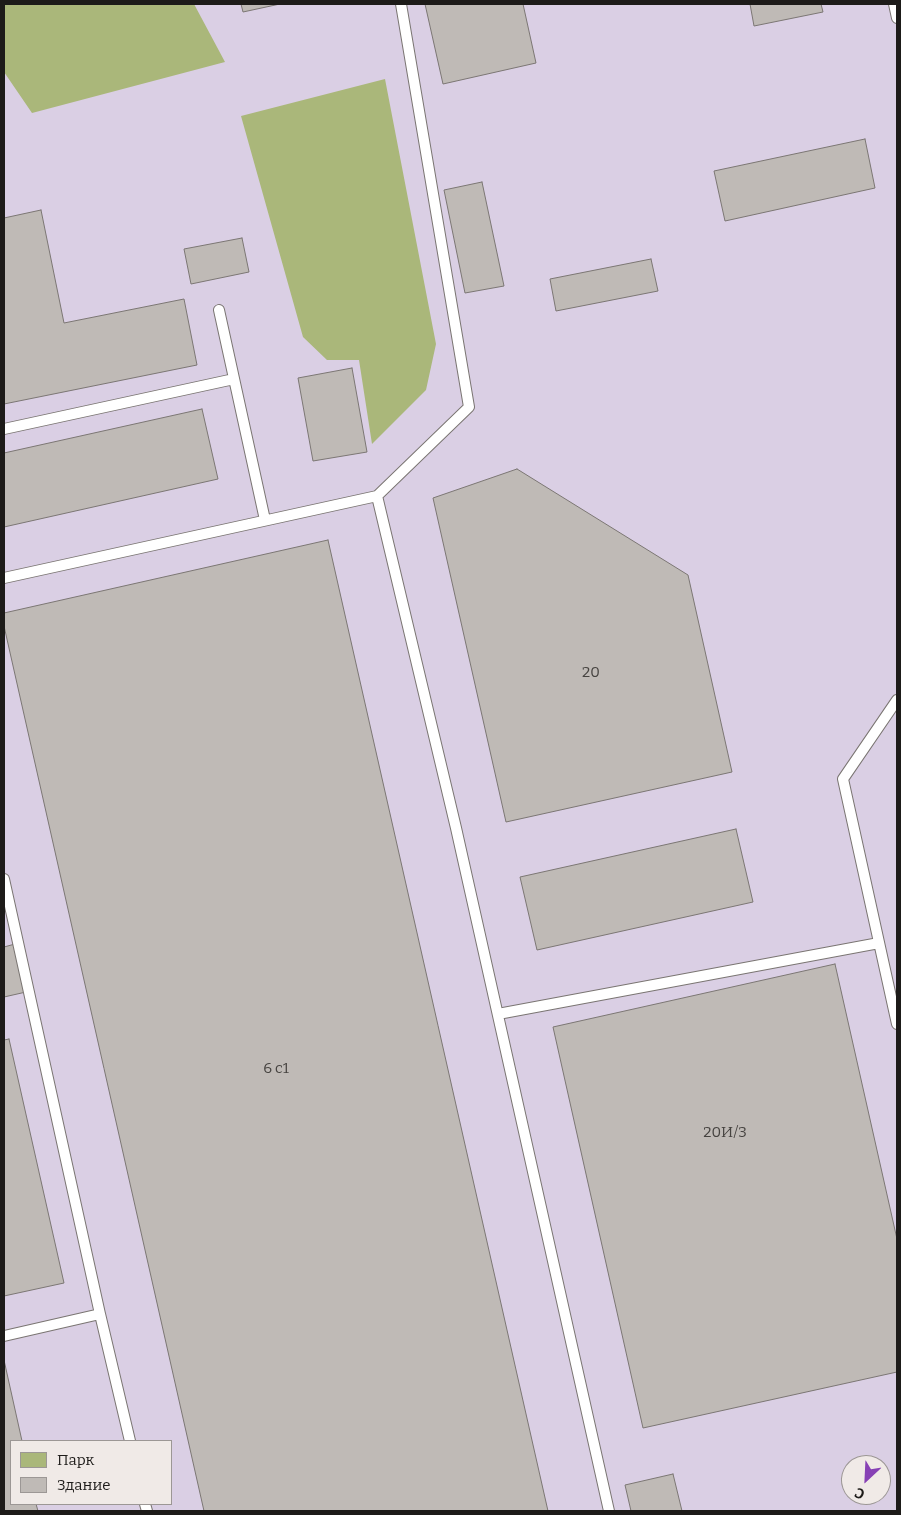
<!DOCTYPE html>
<html>
<head>
<meta charset="utf-8">
<style>
	body { margin:0 }
	#map { position:relative; width:901px; height:1515px; overflow:hidden; background:#e3ddd9; font-family:Bitter,serif }
	canvas { display:block }
	.frame { position:absolute; inset:0; border:5px solid #1d1b19; pointer-events:none }
	.legend { position:absolute; left:10px; top:1440px; width:162px; height:65px; box-sizing:border-box; background:#f0eae7; border:1px solid #9c9795; margin:0; padding:6px 9px; list-style:none; font-size:15px; color:#1d1b19 }
	.legend li { display:flex; align-items:center; gap:10px; height:25px }
	.legend b { width:25px; border:1px solid #9c9795 }
	.north { position:absolute; left:841px; top:1455px; width:50px; height:50px; box-sizing:border-box; background:#f0eae7; border:1px solid #9c9795; border-radius:50%; rotate:205deg; font-size:14px; font-weight:700; line-height:20px; text-align:center; color:#1d1b19 }
	.north::after { content:''; display:block; margin:auto; width:18px; height:22px; background:#8741b5; clip-path:polygon(50% 0,100% 100%,50% 72%,0 100%) }
</style>
</head>
<body>
<div id="map">
<canvas width="901" height="1515"></canvas>
<div class="frame"></div>
<ul class="legend">
<li><b style="height:14px;background:#aab77a"></b>Парк</li>
<li><b style="height:14px;background:#bfbab6"></b>Здание</li>
</ul>
<div class="north">С</div>
</div>
<script>
const c = document.querySelector('canvas').getContext('2d');
c.lineJoin = 'round';
function fill(path, color) { c.fillStyle = color; c.fill(path, 'evenodd'); }
const poly = rows => new Path2D(rows.map(r => 'M' + r).join(''));
function stroke(path, color, width, dash) { c.strokeStyle = color; c.lineWidth = width; c.lineCap = dash ? 'butt' : 'round'; c.setLineDash(dash || []); c.stroke(path); }
function label(font, color, halo, rows, align = 'center') {
  c.font = font + ' Bitter,serif'; c.lineWidth = 5; c.setLineDash([]); c.textBaseline = 'middle'; c.strokeStyle = halo; c.fillStyle = color; for (const [text, x, y, turn = 0] of rows) {
    c.save(); c.translate(x, y); c.rotate((+turn || 0) * Math.PI / 180); c.textAlign = isNaN(turn) ? turn : align; if (halo) c.strokeText(text, 0, 0); c.fillText(text, 0, 0); c.restore();
  }
}
const industrial = poly([
	[4,4,897,4,897,1511,4,1511],
	[11,1441,171,1441,171,1504,11,1504],
	[851,1465,881,1465,881,1495,851,1495]
]);
const green = poly([
	[4,4,194,4,225,62,32,113,4,72],
	[385,79,436,344,426,390,372,444,359,360,327,360,303,337,241,116]
]);
const building = poly([
	[241,4,280,4,243,12,241,4],
	[425,4,523,4,536,63,443,84,425,4],
	[750,4,821,4,823,12,754,26,750,4],
	[865,139,875,188,725,221,714,171,865,139],
	[482,182,504,286,465,293,444,190,482,182],
	[41,210,64,323,184,299,197,365,4,404,4,218,41,210],
	[242,238,249,272,191,284,184,249,242,238],
	[651,259,658,291,556,311,550,279,651,259],
	[352,368,367,452,313,461,298,378,352,368],
	[202,409,218,479,4,527,4,453,202,409],
	[517,469,688,575,732,772,506,822,433,498,517,469],
	[328,540,548,1511,204,1511,4,626,4,613,328,540],
	[736,829,753,902,537,950,520,877,736,829],
	[15,944,26,992,4,997,4,947,15,944],
	[835,964,897,1239,897,1372,643,1428,553,1027,835,964],
	[9,1039,64,1283,4,1296,4,1040,9,1039],
	[4,1360,22,1441,11,1441,11,1504,36,1504,38,1511,4,1511,4,1360],
	[673,1474,682,1511,631,1511,625,1485,673,1474]
]);
const lane = poly([
	[401,4,469,407,377,496,456,828,609,1511],
	[894,4,897,18],
	[219,310,265,520],
	[4,429,234,379],
	[4,578,377,496],
	[897,700,843,779,897,1024],
	[4,879,100,1314],
	[498,1014,879,943],
	[4,1336,100,1314,130,1441],
	[145,1504,147,1511]
]);
const numberNames = [
	["20",591,673],
	["6 с1",276,1069],
	["20И/3",725,1133]
];
fill(industrial, '#dacfe4');
fill(green, '#aab77a');
fill(building, '#bfbab6');
stroke(building, '#7c7774', 1);
stroke(lane, '#7a7572', 12);
stroke(lane, '#fff', 10);
label('15px', '#464340', null, numberNames);
</script>
</body>
</html>
